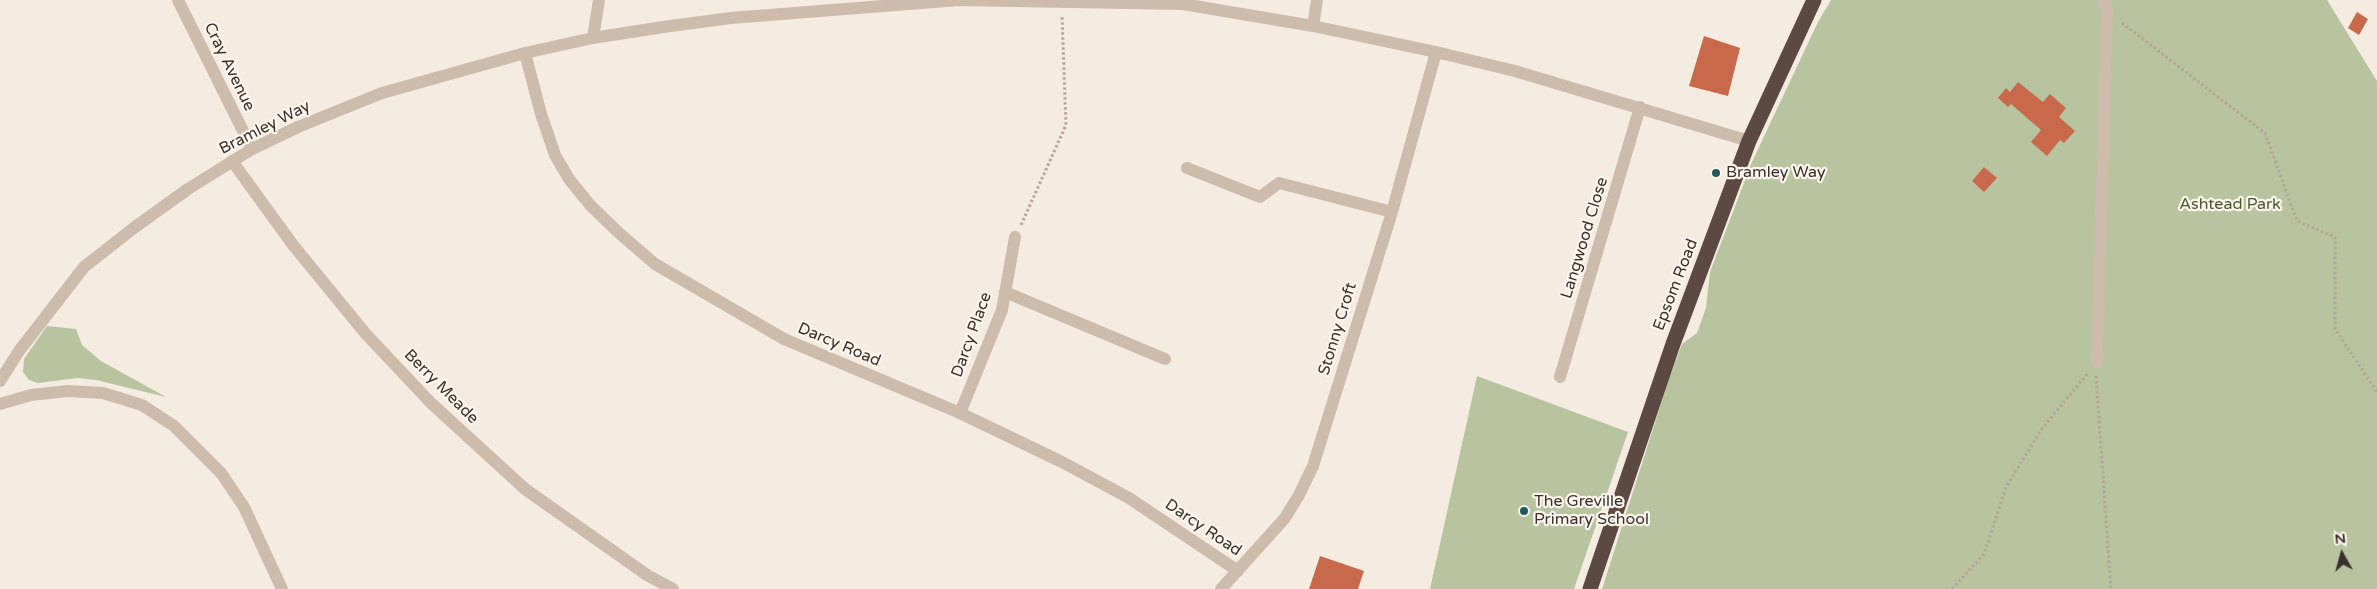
<!DOCTYPE html>
<html>
<head>
<meta charset="utf-8">
<style>
	body { margin:0 }
	#map { position:relative; width:2377px; height:589px; overflow:hidden; background:#f4ebe1; font-family:"Varela Round",sans-serif }
	canvas { display:block }
	.north { position:absolute; left:2317px; top:529px; width:50px; height:50px; -webkit-text-stroke:4px #fbf5ee; paint-order:stroke; rotate:353deg; font-size:14px; font-weight:700; line-height:20px; text-align:center; color:#3b302b }
	.north::after { content:''; display:block; margin:auto; width:18px; height:22px; background:#3b302b; clip-path:polygon(50% 0,100% 100%,50% 72%,0 100%) }
</style>
</head>
<body>
<div id="map">
<canvas width="2377" height="589"></canvas>
<div class="north">N</div>
</div>
<script>
const c = document.querySelector('canvas').getContext('2d');
c.lineJoin = 'round';
function fill(path, color) { c.fillStyle = color; c.fill(path, 'evenodd'); }
const poly = rows => new Path2D(rows.map(r => 'M' + r).join(''));
function stroke(path, color, width, dash) { c.strokeStyle = color; c.lineWidth = width; c.lineCap = dash ? 'butt' : 'round'; c.setLineDash(dash || []); c.stroke(path); }
function label(font, color, halo, rows, align = 'center') {
  c.font = font + ' "Varela Round",sans-serif'; c.lineWidth = 4.5; c.setLineDash([]); c.textBaseline = 'middle'; c.strokeStyle = halo; c.fillStyle = color; for (const [text, x, y, turn = 0] of rows) {
    c.save(); c.translate(x, y); c.rotate((+turn || 0) * Math.PI / 180); c.textAlign = isNaN(turn) ? turn : align; if (halo) c.strokeText(text, 0, 0); c.fillText(text, 0, 0); c.restore();
  }
}
const green = poly([
	[1831,0,2327,0,2377,81,2377,589,1602,589,1668,382,1682,344,1697,333,1706,308,1710,272,1752,162,1818,22],
	[47,326,76,329,82,345,101,361,166,397,96,380,78,378,38,383,29,380,23,372,24,359],
	[1477,376,1628,432,1574,589,1430,589]
]);
const building = poly([
	[2357,12,2368,19,2359,35,2348,28],
	[1704,36,1740,48,1728,96,1689,86],
	[2018,82,2043,102,2050,94,2066,108,2059,117,2075,131,2064,143,2060,140,2047,156,2031,142,2041,130,2011,104,2008,107,1998,98,2006,88,2010,92],
	[1984,167,1997,178,1984,192,1972,181],
	[1320,556,1364,571,1358,589,1309,589]
]);
const path = poly([
	[2122,23,2265,133,2297,221,2335,237,2335,329,2377,392],
	[1021,225,1066,125,1062,16],
	[2096,376,2111,589],
	[1952,589,1984,554,2006,487,2041,430,2088,373]
]);
const minor = poly([
	[178,0,252,149],
	[1313,26,1317,0],
	[593,38,599,0],
	[525,53,541,114,555,155,569,179,590,205,619,233,655,264,784,339,960,413,1062,462,1129,498,1238,571],
	[232,161,293,245,365,333,431,403,525,489,647,575,673,589],
	[1187,168,1260,197,1279,183,1392,212],
	[1005,292,1165,359],
	[2097,363,2107,12,2104,0],
	[1560,377,1640,107],
	[0,381,19,351,84,267,135,227,188,189,252,149,298,127,382,93,525,53,593,38,663,27,731,18,959,0,1183,4,1313,26,1436,52,1515,71,1749,141],
	[0,404,31,395,68,391,103,393,142,405,174,426,221,473,244,507,282,589],
	[960,413,1002,310,1015,237],
	[1221,589,1285,518,1299,495,1313,466,1392,212,1436,52]
]);
const highway = poly([
	[1590,589,1673,344,1749,141,1814,0]
]);
const markers = [
	[1716,173,5,"#1f5a5e"],
	[1524,511,5,"#1f5a5e"]
];
const streetNames = [
	["Cray Avenue",229,67,64],
	["Bramley Way",265,128,-27],
	["Langwood Close",1585,238,-73],
	["Epsom Road",1676,285,-69],
	["Stonny Croft",1338,329,-73],
	["Darcy Place",972,335,-70],
	["Darcy Road",839,345,23],
	["Berry Meade",441,387,45],
	["Darcy Road",1203,528,34]
];
const poiNames = [
	["Bramley Way",1726,173],
	["The Greville",1534,502],
	["Primary School",1534,520]
];
const parkNames = [
	["Ashtead Park",2230,205]
];
fill(green, '#b8c4a0');
fill(building, '#c8694b');
stroke(path, '#b9a596', 3, [2.5, 2.5]);
stroke(minor, '#cdbbac', 12);
stroke(highway, '#5c4a42', 15);
for (const [x, y, r, color] of markers) { const dot = new Path2D(); dot.arc(x, y, r, 0, 2 * Math.PI); c.fillStyle = color; c.fill(dot); stroke(dot, '#fbf5ee', 2); }
label('16px', '#3b302b', '#fbf5ee', streetNames);
label('16px', '#3b302b', '#fbf5ee', poiNames, 'left');
label('16px', '#4a5a2e', '#fbf5ee', parkNames);
</script>
</body>
</html>
